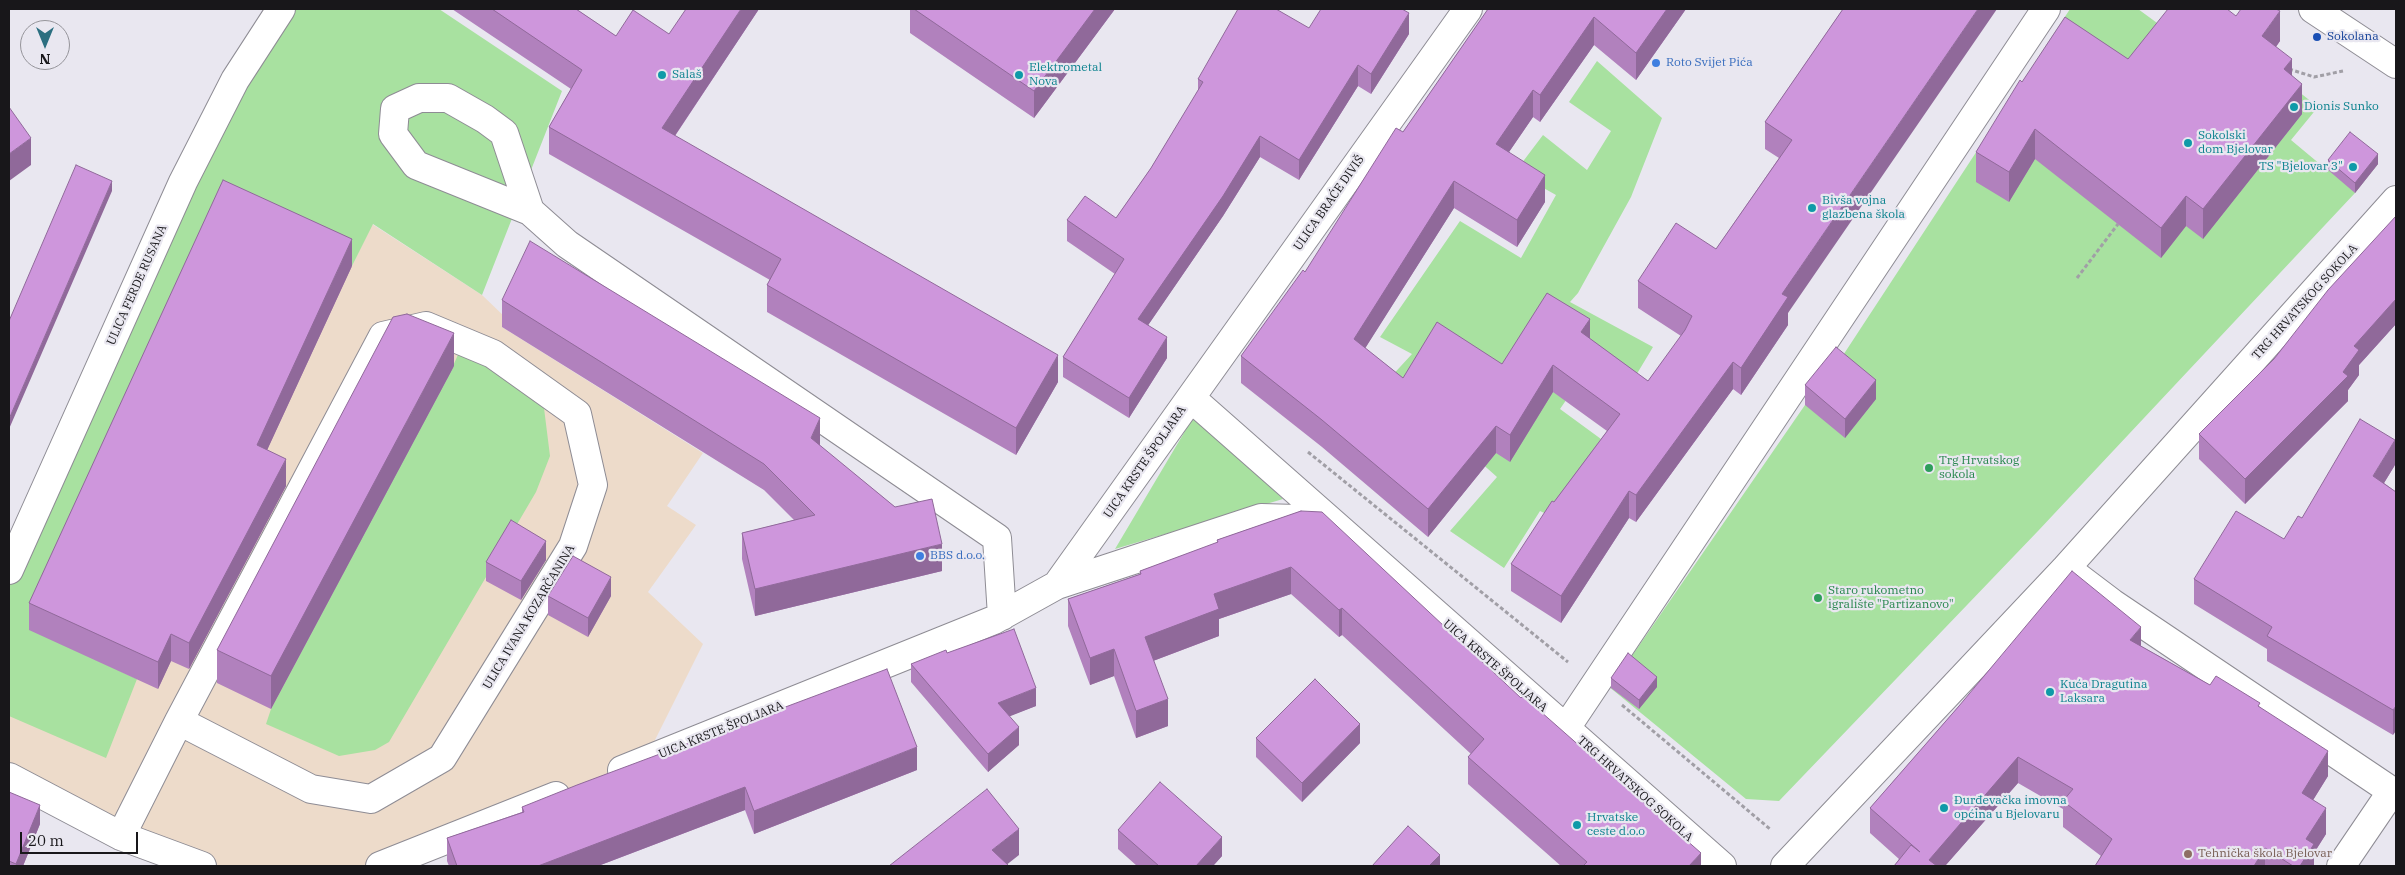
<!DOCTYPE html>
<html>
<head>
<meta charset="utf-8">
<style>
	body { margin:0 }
	#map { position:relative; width:2405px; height:875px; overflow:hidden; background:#e9e7f0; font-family:"IBM Plex Serif",serif }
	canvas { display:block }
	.frame { position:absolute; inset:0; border:10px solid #18171a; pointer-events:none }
	.north { position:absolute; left:20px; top:20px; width:50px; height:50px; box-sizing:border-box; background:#e9e7f0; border:1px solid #95949a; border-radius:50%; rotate:180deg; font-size:14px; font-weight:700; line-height:20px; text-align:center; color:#18171a }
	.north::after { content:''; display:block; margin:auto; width:18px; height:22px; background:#2c6f80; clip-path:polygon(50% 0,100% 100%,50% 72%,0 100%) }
	.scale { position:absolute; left:20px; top:832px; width:118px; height:22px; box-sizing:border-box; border:2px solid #18171a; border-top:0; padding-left:6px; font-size:15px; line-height:18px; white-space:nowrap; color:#18171a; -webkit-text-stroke:4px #e9e7f0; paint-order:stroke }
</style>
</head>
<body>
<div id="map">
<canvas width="2405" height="875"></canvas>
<div class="frame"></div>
<div class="north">N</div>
<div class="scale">20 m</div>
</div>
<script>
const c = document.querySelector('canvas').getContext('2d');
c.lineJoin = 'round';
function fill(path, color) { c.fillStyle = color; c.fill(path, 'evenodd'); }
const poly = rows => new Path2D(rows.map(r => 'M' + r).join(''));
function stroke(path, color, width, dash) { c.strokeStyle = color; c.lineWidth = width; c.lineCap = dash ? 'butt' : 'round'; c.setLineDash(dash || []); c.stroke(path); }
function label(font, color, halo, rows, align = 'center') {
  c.font = font + ' "IBM Plex Serif",serif'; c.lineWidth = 4.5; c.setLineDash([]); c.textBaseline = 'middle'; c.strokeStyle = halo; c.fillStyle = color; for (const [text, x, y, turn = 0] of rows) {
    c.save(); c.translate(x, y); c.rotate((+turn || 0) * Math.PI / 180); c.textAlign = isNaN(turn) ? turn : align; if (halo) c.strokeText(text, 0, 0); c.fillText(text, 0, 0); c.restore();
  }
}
const industrial = poly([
	[372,224,482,295,506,318,502,327,703,453,667,506,696,525,648,592,703,644,645,760,380,866,202,866,9,777,9,570,352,266]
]);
const green = poly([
	[281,9,439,9,562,91,482,295,373,224,352,266,224,207,30,629,137,679,106,758,9,716,9,570],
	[2070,9,2138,9,2164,28,2195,9,2318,107,2291,140,2327,170,2350,142,2378,164,2355,193,2038,531,1779,801,1746,799,1608,686,1627,663,1805,405,1836,366],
	[1597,61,1662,118,1631,197,1578,293,1570,302,1653,347,1632,382,1595,358,1560,409,1601,439,1580,470,1578,529,1540,511,1504,568,1450,531,1497,477,1388,380,1412,354,1380,337,1460,221,1521,258,1556,195,1515,172,1543,135,1587,170,1611,131,1569,102],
	[464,341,531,382,544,408,550,456,536,492,389,742,375,750,339,756,266,724,271,709,453,366],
	[1194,416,1283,499,1115,549]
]);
const path = poly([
	[2289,69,2314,77,2343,71],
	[2077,278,2118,224],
	[1308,452,1568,662],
	[1622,705,1770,829]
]);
const minor = poly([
	[530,211,504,133,485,119,448,98,419,98,395,109,393,134,416,165,530,211,567,244,997,538,1002,616],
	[1191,398,1722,866],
	[9,570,183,182,235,80,281,9],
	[2071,572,2112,603,2396,794],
	[1057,585,1261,518,1297,519,1315,522],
	[1566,728,2046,9],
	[622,770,994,620,1057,585,1468,9],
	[9,777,121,836,202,866],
	[121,836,179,721,383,336,426,326,493,354,577,414,593,485,573,546,442,758,371,799,311,789,179,721],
	[380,866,556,796],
	[2341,866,2392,791]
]);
const major = poly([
	[2313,9,2396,64],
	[1785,866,2066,568,2396,200]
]);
const wall = poly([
	[452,9,576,9,616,36,669,34,759,9,675,136,1058,382,1016,455,767,312,767,285,770,280,549,154,549,127,571,89],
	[910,9,1115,9,1034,118,910,33],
	[1488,9,1686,9,1636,80,1594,45,1540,122,1533,117,1509,152,1545,202,1517,247,1454,208,1365,348,1403,378,1502,364,1590,339,1648,381,1681,336,1638,308,1638,281,1716,249,1779,158,1765,149,1765,122,1843,9,1788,313,1788,325,1741,395,1733,389,1636,522,1629,518,1561,623,1511,591,1511,564,1554,502,1607,431,1553,392,1510,462,1496,453,1428,537,1322,447,1241,383,1241,356,1305,272,1403,132],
	[2236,16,2280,41,2276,47,2292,75,2302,114,2203,239,2186,226,2161,258,2035,159,2009,202,1976,182,1976,152,2022,82,2128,59],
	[1309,28,1409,34,1371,94,1358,86,1299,180,1260,157,1223,216,1148,325,1167,358,1129,418,1063,377,1063,357,1115,274,1067,241,1067,220,1116,218,1151,168,1198,91,1198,79],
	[2328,160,2378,164,2355,193,2328,170],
	[2396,216,2396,324,2359,365,2359,375,2348,390,2348,401,2245,504,2199,459,2199,434,2274,359],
	[352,266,267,450,286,486,189,669,171,661,158,689,29,630,29,603],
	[502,300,820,445,820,446,895,507,942,571,755,616,742,559,742,533,794,520,764,490,502,327],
	[454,366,271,709,217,683,217,650],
	[1805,385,1876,399,1845,438,1805,405],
	[2395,465,2384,483,2396,492,2393,735,2267,661,2267,649,2194,604,2194,579,2284,539,2302,518],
	[1301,511,1701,866,1561,866,1468,784,1468,757,1471,754,1342,635,1339,637,1291,594,1219,619,1219,636,1153,661,1168,726,1136,738,1114,676,1090,685,1068,626,1068,599,1140,574,1140,571,1217,543,1217,540],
	[546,560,521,600,486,581,486,562],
	[548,596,611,596,588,637,548,615],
	[2141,646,2210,685,2260,707,2328,776,2313,800,2326,834,2314,853,2314,866,2095,866,2101,856,2063,827,2063,809,2018,783,1945,866,1894,866,1899,859,1870,833,1870,808,1959,706],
	[947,653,1036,706,1009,716,1019,745,988,772,911,682,911,664],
	[1611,678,1657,687,1639,709,1611,688],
	[1256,738,1360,743,1302,802,1256,757],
	[917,770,754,834,745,810,598,866,449,866,447,861,447,838,522,812,522,807],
	[9,792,40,824,23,866,9,866],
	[1118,830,1222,856,1213,866,1137,866,1118,849]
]);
const shadedWall = poly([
	[741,9,759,9,662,155,662,128],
	[1095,9,1115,9,1034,118,1034,91],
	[1667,9,1686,9,1636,80,1636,53],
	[1978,9,1997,9,1788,313,1788,325,1741,395,1741,368,1782,294],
	[2280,11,2280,41,2262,66,2262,36],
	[1409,13,1409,34,1371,94,1371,74],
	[1594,17,1594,45,1540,122,1540,95],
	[2292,59,2292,89,2284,69],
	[1358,65,1358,86,1299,180,1299,160],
	[2302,84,2302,114,2203,239,2203,209],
	[1533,90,1533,117,1496,171,1496,144],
	[2035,129,2035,159,2009,202,2009,172],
	[1260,136,1260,157,1223,216,1138,340,1138,319],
	[31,138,31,165,9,181,9,154],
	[2378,154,2378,164,2355,193,2355,183],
	[1545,175,1545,202,1517,247,1517,220],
	[112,181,112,191,9,429,9,419],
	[1454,181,1454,208,1354,366,1354,339],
	[2186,196,2186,226,2161,258,2161,228],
	[352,239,352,266,257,472,257,445],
	[2396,299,2396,324,2359,365,2359,375,2348,390,2348,401,2245,504,2245,479,2343,372,2354,346],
	[1590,319,1590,346,1581,332],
	[454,333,454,366,271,709,271,676],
	[1167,337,1167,358,1129,418,1129,398],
	[1058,355,1058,382,1016,455,1016,428],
	[1733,362,1733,389,1636,522,1636,495],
	[1553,365,1553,392,1510,462,1510,435],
	[1876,380,1876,399,1845,438,1845,419],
	[820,418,820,445,811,465,811,438],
	[1496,426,1496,453,1428,537,1428,509],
	[2395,440,2395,465,2373,501,2373,476],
	[286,459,286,486,189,669,189,643],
	[1629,491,1629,518,1561,623,1561,596],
	[546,541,546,560,521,600,521,581],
	[942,544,942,571,755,616,755,589],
	[1291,567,1291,594,1219,619,1219,636,1145,664,1145,637,1214,594],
	[611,577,611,596,588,637,588,618],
	[1342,608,1342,635,1339,637,1339,610],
	[2141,627,2141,653,2130,640],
	[171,634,171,661,158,689,158,662],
	[1114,649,1114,676,1090,685,1090,658],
	[1657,677,1657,687,1639,709,1639,700],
	[1036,688,1036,706,998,721,998,703],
	[1168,699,1168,726,1136,738,1136,711],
	[2396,706,2396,731,2393,735,2393,710],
	[1360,724,1360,743,1302,802,1302,783],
	[1019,727,1019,745,988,772,988,754],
	[917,747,917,770,754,834,754,811],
	[2328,751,2328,776,2302,818,2302,793],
	[2018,757,2018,783,1945,866,1929,866,1929,860],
	[745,787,745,810,598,866,538,866],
	[40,805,40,824,23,866,16,866,16,864],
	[2326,808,2326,834,2314,853,2314,866,2300,866,2306,839],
	[1019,829,1019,855,1005,866,992,850],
	[1222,837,1222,856,1213,866,1196,866],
	[2265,848,2265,866,2254,866],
	[1701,853,1701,866,1689,866],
	[1440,855,1440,865,1438,866,1429,866]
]);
const building = poly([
	[492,9,576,9,616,36,633,10,669,34,686,9,741,9,662,128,1058,355,1016,428,767,285,781,259,549,127,582,70,492,9],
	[914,9,1095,9,1034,91,914,9],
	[1238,9,1276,9,1309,28,1321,9,1402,9,1409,13,1371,74,1358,65,1299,160,1260,136,1223,196,1138,319,1167,337,1129,398,1063,357,1124,259,1067,220,1085,196,1116,218,1151,168,1203,82,1198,79,1238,9],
	[1488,9,1667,9,1636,53,1594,17,1540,95,1533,90,1496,144,1545,175,1517,220,1454,181,1354,339,1403,378,1437,322,1502,364,1547,293,1590,319,1581,332,1648,381,1685,330,1692,316,1638,281,1676,223,1716,249,1792,140,1765,122,1843,9,1978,9,1782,294,1788,297,1741,368,1733,362,1636,495,1629,491,1561,596,1511,564,1552,501,1554,502,1620,414,1553,365,1510,435,1496,426,1428,509,1322,420,1241,356,1303,270,1305,272,1396,128,1403,132,1488,9],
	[2168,9,2227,9,2236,16,2241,9,2276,9,2280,11,2262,36,2292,59,2284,69,2302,84,2203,209,2186,196,2161,228,2035,129,2009,172,1976,152,2020,80,2022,82,2065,17,2128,59,2168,9],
	[9,107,31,138,9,154,9,107],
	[2350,132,2378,154,2355,183,2328,160,2350,132],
	[76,165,112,181,9,419,9,321,76,165],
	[223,180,352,239,257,445,286,459,189,643,171,634,158,662,29,603,223,180],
	[2396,216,2396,299,2354,346,2359,350,2343,372,2348,376,2245,479,2199,434,2274,359,2328,290,2396,216],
	[530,241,820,418,811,438,895,507,932,499,942,544,755,589,742,533,815,515,764,464,502,300,530,241],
	[407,314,454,333,271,676,217,650,393,317,407,314],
	[1836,347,1876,380,1845,419,1805,385,1836,347],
	[2360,419,2395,440,2373,476,2396,492,2396,706,2393,710,2267,636,2272,627,2194,579,2236,511,2284,539,2298,516,2302,518,2360,419],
	[1301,511,1322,512,1521,698,1523,696,1701,853,1689,866,1583,866,1587,862,1468,757,1484,739,1342,608,1339,610,1291,567,1214,594,1219,609,1145,637,1168,699,1136,711,1114,649,1090,658,1068,599,1141,574,1140,571,1218,542,1217,540,1301,511],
	[511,520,546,541,521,581,486,562,511,520],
	[573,556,611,577,588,618,548,596,573,556],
	[2072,571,2141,627,2130,640,2210,685,2216,676,2260,703,2258,706,2328,751,2302,793,2326,808,2306,839,2314,844,2300,866,2293,866,2265,848,2254,866,2095,866,2112,839,2063,801,2073,789,2018,757,1929,860,1937,866,1894,866,1911,845,1920,852,1870,808,1959,706,2072,571],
	[1014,629,1036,688,998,703,1019,727,988,754,911,664,946,650,947,653,1014,629],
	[1628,653,1657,677,1639,700,1611,678,1628,653],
	[887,669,917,747,754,811,745,787,538,866,457,866,447,838,524,812,522,807,577,785,887,669],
	[1315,679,1360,724,1302,783,1256,738,1315,679],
	[1160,782,1222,837,1196,866,1159,866,1118,830,1160,782],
	[987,789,1019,829,992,850,1009,866,889,866,987,789],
	[9,792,40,805,16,864,9,861,9,792],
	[1408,826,1440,855,1429,866,1372,866,1408,826]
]);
const markers = [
	[2317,37,5,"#1a4fb4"],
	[1656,63,5,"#3f7fe0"],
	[662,75,5,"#0f9aa8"],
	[1019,75,5,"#0f9aa8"],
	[2294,107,5,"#0f9aa8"],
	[2188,143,5,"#0f9aa8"],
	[2353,167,5,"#0f9aa8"],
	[1812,208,5,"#0f9aa8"],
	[1929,468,5,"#2e9e5b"],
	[920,556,5,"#3f7fe0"],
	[1818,598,5,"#2e9e5b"],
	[2050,692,5,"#0f9aa8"],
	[1944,808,5,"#0f9aa8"],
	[1577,825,5,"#0f9aa8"],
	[2188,854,5,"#8d6e63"]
];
const transitNames = [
	["Sokolana",2327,37]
];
const shopNames = [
	["Roto Svijet Pića",1666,63],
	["BBS d.o.o.",930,556]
];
const cultureNames = [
	["Elektrometal",1029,68],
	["Nova",1029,82],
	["Salaš",672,75],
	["Dionis Sunko",2304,107],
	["Sokolski",2198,136],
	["dom Bjelovar",2198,150],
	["TS \"Bjelovar 3\"",2343,167,"right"],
	["Bivša vojna",1822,201],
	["glazbena škola",1822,215],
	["Kuća Dragutina",2060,685],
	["Laksara",2060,699],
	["Đurđevačka imovna",1954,801],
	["općina u Bjelovaru",1954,815],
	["Hrvatske",1587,818],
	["ceste d.o.o",1587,832]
];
const streetNames = [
	["ULICA BRAĆE DIVIŠ",1329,203,-55],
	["ULICA FERDE RUSANA",137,285,-66],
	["TRG HRVATSKOG SOKOLA",2305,302,-48],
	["UICA KRSTE ŠPOLJARA",1145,462,-55],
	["ULICA IVANA KOZARČANINA",529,617,-59],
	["UICA KRSTE ŠPOLJARA",1495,666,41],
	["UICA KRSTE ŠPOLJARA",721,730,-22],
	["TRG HRVATSKOG SOKOLA",1635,789,42]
];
const leisureNames = [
	["Trg Hrvatskog",1939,461],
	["sokola",1939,475],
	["Staro rukometno",1828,591],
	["igralište \"Partizanovo\"",1828,605]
];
const educationNames = [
	["Tehnička škola Bjelovar",2198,854]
];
fill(industrial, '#eddbca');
fill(green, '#a8e1a0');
stroke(minor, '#8e8c94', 30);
stroke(major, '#8e8c94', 30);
stroke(path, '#a19fa6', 3, [4, 2.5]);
stroke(minor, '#fff', 28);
stroke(major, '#fff', 28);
fill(wall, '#b181bd');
fill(shadedWall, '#90699a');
fill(building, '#ce96dc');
stroke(building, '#90699a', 1);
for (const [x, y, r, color] of markers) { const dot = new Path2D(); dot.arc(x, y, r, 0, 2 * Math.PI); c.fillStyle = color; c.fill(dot); stroke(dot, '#e9e7f0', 2); }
label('12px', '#164399', '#e9e7f0', transitNames, 'left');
label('12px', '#366cbe', '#e9e7f0', shopNames, 'left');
label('12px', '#0d838f', '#e9e7f0', cultureNames, 'left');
label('12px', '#18171a', '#e9e7f0', streetNames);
label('12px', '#27864d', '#e9e7f0', leisureNames, 'left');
label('12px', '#785e54', '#e9e7f0', educationNames, 'left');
</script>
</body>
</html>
